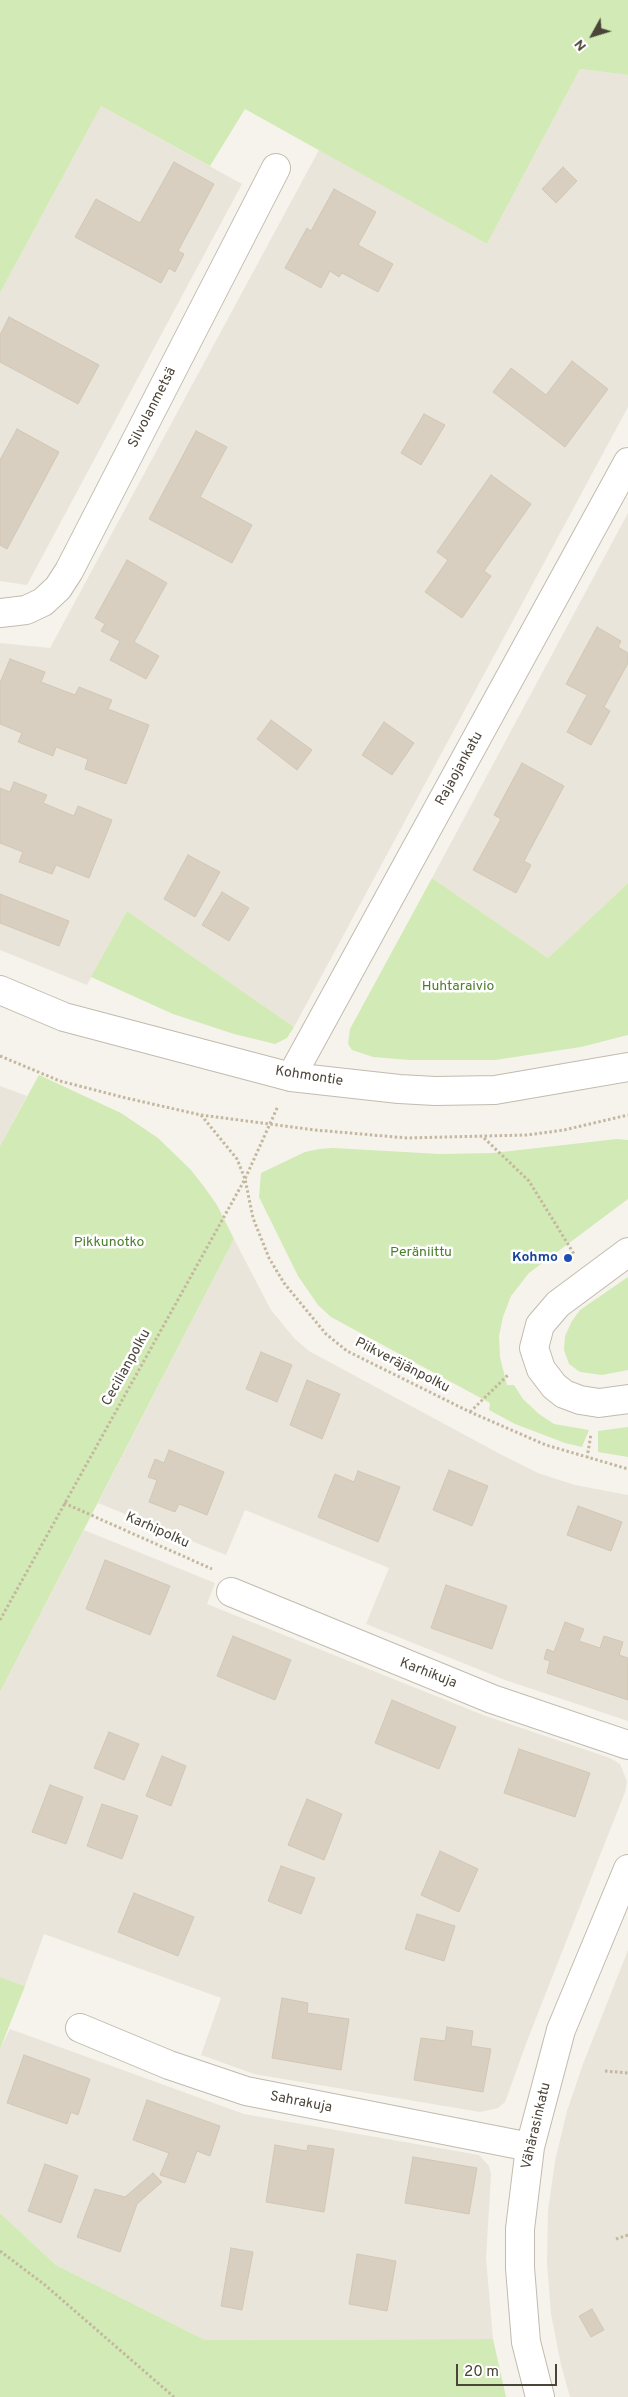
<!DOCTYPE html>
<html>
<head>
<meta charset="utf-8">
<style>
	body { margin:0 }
	#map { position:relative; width:628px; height:2397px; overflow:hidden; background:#f6f3ec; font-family:Overpass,sans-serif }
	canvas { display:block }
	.north { position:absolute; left:568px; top:10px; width:50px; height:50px; -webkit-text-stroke:4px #fff; paint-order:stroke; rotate:231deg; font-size:14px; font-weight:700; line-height:20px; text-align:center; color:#4b4439 }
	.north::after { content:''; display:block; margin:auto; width:18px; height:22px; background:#4b4439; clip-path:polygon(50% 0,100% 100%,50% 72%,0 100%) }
	.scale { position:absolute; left:456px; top:2364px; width:101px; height:22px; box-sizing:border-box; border:2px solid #4b4439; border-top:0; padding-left:6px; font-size:15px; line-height:18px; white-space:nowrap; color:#4b4439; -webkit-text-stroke:4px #fff; paint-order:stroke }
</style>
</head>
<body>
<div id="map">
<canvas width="628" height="2397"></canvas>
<div class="north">N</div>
<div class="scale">20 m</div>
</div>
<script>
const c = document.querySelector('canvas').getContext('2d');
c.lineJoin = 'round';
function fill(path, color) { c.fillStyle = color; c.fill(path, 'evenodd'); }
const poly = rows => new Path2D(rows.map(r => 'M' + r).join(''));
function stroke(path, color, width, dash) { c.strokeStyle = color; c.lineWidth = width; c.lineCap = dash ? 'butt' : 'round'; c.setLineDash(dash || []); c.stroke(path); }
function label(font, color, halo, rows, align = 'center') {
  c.font = font + ' Overpass,sans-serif'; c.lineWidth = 5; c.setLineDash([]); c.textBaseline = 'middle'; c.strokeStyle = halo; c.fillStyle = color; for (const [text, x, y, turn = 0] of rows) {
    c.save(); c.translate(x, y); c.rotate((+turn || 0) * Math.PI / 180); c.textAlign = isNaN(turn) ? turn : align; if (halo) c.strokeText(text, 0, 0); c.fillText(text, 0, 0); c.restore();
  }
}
const residential = poly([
	[580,69,628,75,628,407,294,1027,127,911,87,985,0,950,0,643,50,648,319,150,487,244],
	[101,106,242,184,27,585,0,581,0,293],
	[628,513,628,883,548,958,432,878],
	[0,1086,27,1096,0,1146],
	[234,1239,271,1310,295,1339,309,1351,502,1455,538,1473,575,1485,628,1495,628,1721,505,1680,366,1624,389,1568,245,1510,226,1555,98,1503],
	[84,1530,215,1583,207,1604,483,1715,610,1758,620,1764,627,1781,625,1792,527,2041,508,2094,505,2102,498,2108,480,2112,254,2074,201,2055,221,1998,44,1934,25,1986,0,1977,0,1692],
	[628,1950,628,2397,570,2397,561,2365,551,2314,547,2263,548,2211,555,2161,567,2111,583,2064],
	[10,2029,244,2114,479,2155,489,2166,491,2175,486,2258,493,2339,205,2340,56,2265,0,2213,0,2049]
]);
const green = poly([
	[0,0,628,0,628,75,580,69,487,244,245,109,210,166,101,106,0,293],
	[432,878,548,958,628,883,628,1035,581,1047,495,1060,410,1060,373,1057,352,1050,348,1044,350,1029],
	[127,911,294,1027,287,1038,275,1044,234,1034,173,1014,91,977],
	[39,1075,121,1113,158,1138,191,1170,205,1188,217,1205,234,1239,0,1692,0,1146],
	[617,1139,628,1140,628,1199,529,1273,511,1296,503,1317,499,1336,500,1357,507,1385,514,1385,523,1399,539,1414,554,1424,589,1430,582,1447,565,1443,515,1424,489,1410,490,1403,331,1317,318,1305,298,1276,259,1197,261,1173,305,1152,319,1149,333,1148,440,1154,493,1153],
	[628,1277,628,1370,602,1375,580,1372,569,1364,564,1350,565,1336,572,1321,580,1310],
	[628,1427,628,1457,598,1452,598,1431],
	[0,1977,25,1986,0,2049],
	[0,2213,56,2265,205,2340,493,2339,506,2397,0,2397]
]);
const building = poly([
	[174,162,214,184,178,251,184,254,175,272,169,268,161,283,75,237,96,199,140,223,174,162],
	[563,167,577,181,556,203,542,189,563,167],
	[334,189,376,212,358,245,393,264,378,292,342,273,339,277,330,271,321,288,285,268,307,228,311,231,334,189],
	[9,317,99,365,78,404,0,362,0,335,9,317],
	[572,361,608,389,565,447,493,392,511,368,546,395,572,361],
	[424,414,445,425,421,465,401,453,424,414],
	[17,429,59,452,7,549,0,545,0,460,17,429],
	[196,431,227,447,200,497,252,525,232,563,149,519,196,431],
	[491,475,531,504,484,571,491,576,462,618,425,592,448,560,437,552,491,475],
	[127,560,167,583,134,642,159,656,146,679,110,660,120,641,101,631,105,624,95,618,127,560],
	[597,627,621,641,618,647,628,653,628,663,604,707,610,711,591,745,567,732,587,695,566,684,597,627],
	[10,659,45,672,41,682,75,695,79,687,112,700,108,709,149,725,126,784,85,769,88,759,56,747,53,756,18,742,22,733,0,724,0,683,10,659],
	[271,720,312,750,297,770,257,739,271,720],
	[384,722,414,743,392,775,362,755,384,722],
	[522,763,564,786,524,861,531,865,516,893,473,870,501,819,494,815,522,763],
	[14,782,47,795,43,803,74,816,78,806,112,820,89,878,56,865,52,874,19,862,23,852,0,843,0,788,10,792,14,782],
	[188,855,220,872,195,917,164,899,188,855],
	[222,892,249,908,229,941,202,925,222,892],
	[0,894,69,921,59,946,0,923,0,894],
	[261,1352,292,1365,277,1402,246,1389,261,1352],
	[307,1380,340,1394,322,1439,290,1425,307,1380],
	[169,1450,224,1472,207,1515,179,1504,175,1512,149,1502,157,1480,148,1477,155,1459,164,1463,169,1450],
	[449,1470,488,1486,472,1526,433,1510,449,1470],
	[358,1471,400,1487,378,1542,318,1517,335,1474,354,1482,358,1471],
	[578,1506,622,1522,611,1551,567,1535,578,1506],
	[105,1560,170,1586,150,1635,86,1609,105,1560],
	[446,1585,507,1606,492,1649,431,1628,446,1585],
	[565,1622,584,1629,579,1641,600,1648,604,1636,623,1642,619,1655,628,1658,628,1700,547,1673,550,1661,544,1659,547,1649,554,1652,565,1622],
	[233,1636,291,1660,275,1700,217,1676,233,1636],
	[392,1700,456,1727,439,1769,375,1743,392,1700],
	[109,1732,139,1744,124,1780,94,1768,109,1732],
	[519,1749,590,1773,575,1817,504,1793,519,1749],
	[162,1756,186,1766,171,1806,146,1796,162,1756],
	[50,1785,83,1797,66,1844,32,1832,50,1785],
	[307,1799,342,1814,324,1860,288,1845,307,1799],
	[102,1804,138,1816,122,1859,87,1846,102,1804],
	[440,1851,478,1869,459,1912,421,1895,440,1851],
	[281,1866,315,1878,301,1914,268,1901,281,1866],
	[134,1893,194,1917,178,1956,118,1932,134,1893],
	[417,1914,455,1926,444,1961,405,1949,417,1914],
	[282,1998,308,2003,307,2013,349,2019,341,2070,272,2058,282,1998],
	[447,2027,473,2031,471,2046,491,2049,483,2092,414,2080,421,2038,445,2041,447,2027],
	[24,2055,90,2079,78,2115,71,2112,67,2124,7,2103,24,2055],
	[147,2100,220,2126,210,2156,197,2151,185,2183,160,2175,169,2153,133,2140,147,2100],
	[275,2145,307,2151,308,2145,334,2149,324,2212,266,2202,275,2145],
	[413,2157,477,2168,469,2214,405,2203,413,2157],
	[45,2164,78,2176,61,2223,28,2211,45,2164],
	[153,2173,162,2182,137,2204,120,2252,77,2237,95,2189,125,2197,153,2173],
	[231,2248,253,2252,242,2310,221,2306,231,2248],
	[357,2254,396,2261,387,2311,349,2304,357,2254],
	[592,2309,604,2330,591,2337,579,2316,592,2309]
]);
const path = poly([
	[0,1056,60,1081,126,1098,201,1115,315,1130,407,1138,527,1135,564,1130,628,1115],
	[201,1115,237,1159,245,1179,253,1218,269,1258,284,1283,326,1334,347,1351,470,1412,546,1445,628,1469],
	[484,1138,529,1181,574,1254],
	[470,1412,509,1374],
	[587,1458,591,1434],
	[64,1503,212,1569],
	[0,1620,245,1179,278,1106],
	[605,2071,628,2073],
	[616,2239,628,2235],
	[0,2251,45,2285,174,2397]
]);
const minor = poly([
	[0,613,26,610,43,602,58,588,69,571,276,168],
	[0,990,64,1017,291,1077,399,1089,435,1091,495,1090,628,1067],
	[291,1077,628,462],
	[628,1252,558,1304,540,1325,534,1348,541,1369,554,1386,564,1394,580,1400,599,1403,628,1399],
	[231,1592,492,1699,628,1745],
	[80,2028,169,2065,246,2091,530,2147],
	[540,2397,526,2342,520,2268,520,2229,530,2147,561,2030,628,1869]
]);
const markers = [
	[568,1258,5,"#1a4fb4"]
];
const streetNames = [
	["Silvolanmetsä",153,408,-63],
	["Rajaojankatu",460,769,-61],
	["Kohmontie",309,1077,9],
	["Piikveräjänpolku",402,1366,27],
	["Cecilianpolku",127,1368,-61],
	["Karhipolku",157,1531,24],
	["Karhikuja",428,1674,21],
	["Sahrakuja",301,2103,11],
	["Vähärasinkatu",537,2126,-77]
];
const parkNames = [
	["Huhtaraivio",458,987],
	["Pikkunotko",109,1243],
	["Peräniittu",421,1253]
];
const transitNames = [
	["Kohmo",558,1258]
];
fill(residential, '#eae5da');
fill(green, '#d2eab5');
fill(building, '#d8cfc1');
stroke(building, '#d3c7b4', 1);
stroke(minor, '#c2bbae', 30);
stroke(path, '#c4b79f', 3, [2.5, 2.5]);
stroke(minor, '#fff', 28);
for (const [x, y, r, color] of markers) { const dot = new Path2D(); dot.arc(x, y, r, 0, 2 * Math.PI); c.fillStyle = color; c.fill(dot); stroke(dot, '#fff', 2); }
label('14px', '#4b4439', '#fff', streetNames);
label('14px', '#4a7f2a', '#fff', parkNames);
label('bold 14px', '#164399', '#fff', transitNames, 'right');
</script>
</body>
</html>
